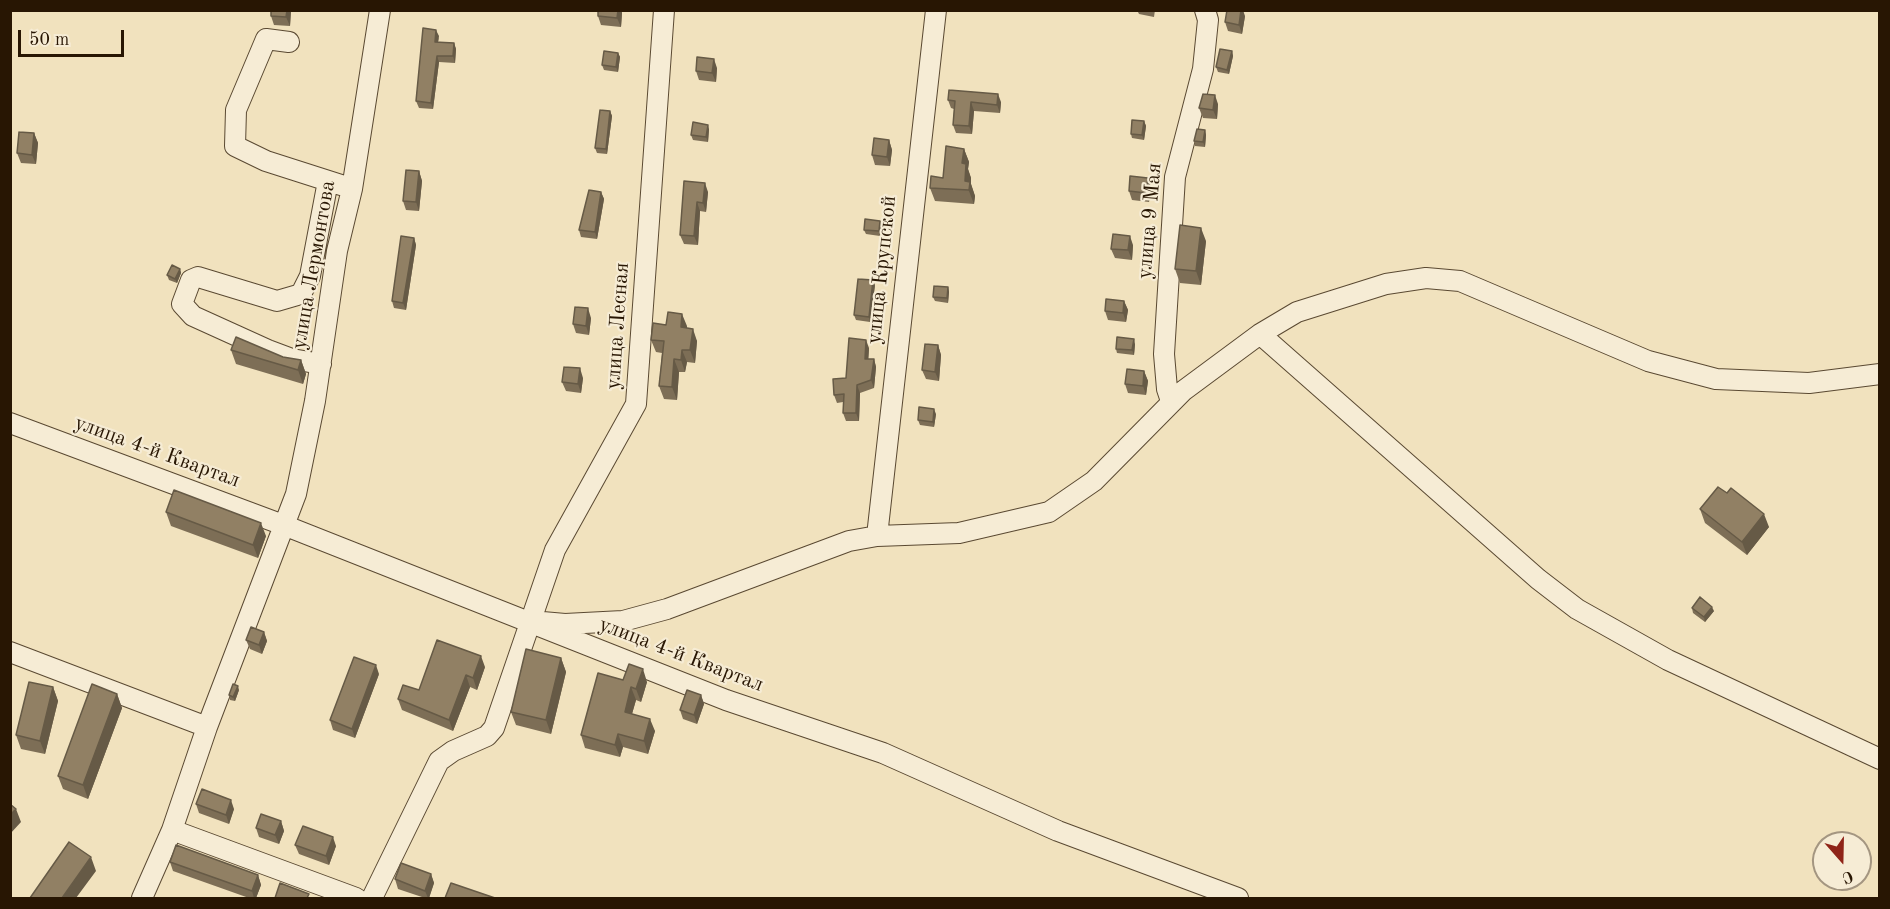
<!DOCTYPE html>
<html>
<head>
<meta charset="utf-8">
<style>
	body { margin:0 }
	#map { position:relative; width:1890px; height:909px; overflow:hidden; background:#f1e2be; font-family:"Old Standard TT",serif }
	canvas { display:block }
	.frame { position:absolute; inset:0; border:12px solid #281603; pointer-events:none }
	.north { position:absolute; left:1812px; top:831px; width:60px; height:60px; box-sizing:border-box; background:#f6ecd5; border:2px solid #a49681; border-radius:50%; rotate:160deg; font-size:16px; font-weight:700; line-height:24px; text-align:center; color:#281603 }
	.north::after { content:''; display:block; margin:auto; width:21px; height:27px; background:#8f2418; clip-path:polygon(50% 0,100% 100%,50% 72%,0 100%) }
	.scale { position:absolute; left:18px; top:30px; width:106px; height:27px; box-sizing:border-box; border:3px solid #281603; border-top:0; padding-left:8px; font-size:18px; line-height:21px; white-space:nowrap; color:#281603; -webkit-text-stroke:4px #f6ecd5; paint-order:stroke }
</style>
</head>
<body>
<div id="map">
<canvas width="1890" height="909"></canvas>
<div class="frame"></div>
<div class="north">С</div>
<div class="scale">50 m</div>
</div>
<script>
const c = document.querySelector('canvas').getContext('2d');
c.lineJoin = 'round';
const poly = rows => new Path2D(rows.map(r => 'M' + r).join(''));
function stroke(path, color, width, dash) { c.strokeStyle = color; c.lineWidth = width; c.lineCap = dash ? 'butt' : 'round'; c.setLineDash(dash || []); c.stroke(path); }
function fill(path, color) { c.fillStyle = color; c.fill(path, 'evenodd'); }
function label(font, color, halo, rows, align = 'center') {
  c.font = font + ' "Old Standard TT",serif'; c.lineWidth = 4.5; c.setLineDash([]); c.textBaseline = 'middle'; c.strokeStyle = halo; c.fillStyle = color; for (const [text, x, y, turn = 0] of rows) {
    c.save(); c.translate(x, y); c.rotate((+turn || 0) * Math.PI / 180); c.textAlign = isNaN(turn) ? turn : align; if (halo) c.strokeText(text, 0, 0); c.fillText(text, 0, 0); c.restore();
  }
}
const minor = poly([
	[289,42,266,39,236,110,235,146,266,161,341,185],
	[1260,334,1538,579,1577,609,1668,660,1880,759],
	[321,364,292,359,268,350,193,316,182,304,191,280,198,277,277,301,301,294,310,276,328,181],
	[1171,401,1167,389,1164,354,1175,177,1203,69,1208,20,1205,10],
	[10,423,286,526,726,700,883,753,1058,831,1238,898],
	[877,536,936,10],
	[531,621,565,624,623,621,667,609,849,541,877,536,959,533,1049,512,1094,481,1183,391,1260,334,1297,312,1386,284,1426,278,1460,281,1648,361,1716,379,1809,383,1880,374],
	[10,652,207,727],
	[172,830,356,898],
	[142,898,172,830,207,727,296,494,315,401,337,251,352,189,380,10],
	[372,898,439,761,453,751,487,736,494,728,555,550,636,404,664,10]
]);
const wall = poly([
	[291,10,290,26,274,25,271,16],
	[598,10,621,10,622,13,621,27,601,25,598,16],
	[1137,10,1155,10,1154,17,1139,14],
	[1245,16,1242,34,1228,31,1225,22],
	[439,36,438,42,454,43,456,49,455,63,439,62,433,109,419,108,416,101],
	[1232,51,1233,56,1229,74,1218,72,1216,67],
	[618,53,620,57,618,72,604,70,602,65],
	[717,68,716,82,699,80,696,71],
	[948,100,1001,102,1000,113,974,111,972,134,956,133,953,125,954,109,951,108],
	[1218,104,1217,119,1203,118,1199,108],
	[610,111,612,116,607,154,597,153,595,148],
	[1144,121,1146,126,1144,140,1132,138,1131,134],
	[709,129,708,142,693,140,691,135],
	[1205,130,1206,135,1205,147,1195,146,1194,141],
	[34,133,38,143,36,164,21,163,17,153],
	[889,140,892,150,890,166,875,165,872,155],
	[964,149,969,162,968,169,971,178,971,184,975,196,974,204,935,201,930,188,943,178],
	[419,171,422,181,419,211,406,210,403,201],
	[1148,178,1151,187,1149,202,1132,200,1129,191],
	[684,181,708,192,706,212,700,211,698,245,684,244,680,235],
	[601,192,604,199,597,239,581,237,579,230],
	[880,221,882,225,880,236,866,234,864,230],
	[414,238,416,245,406,310,394,308,392,301],
	[1206,241,1201,285,1180,283,1175,269],
	[1133,245,1132,260,1115,258,1111,249],
	[180,269,181,273,177,283,169,280,167,275],
	[875,285,870,322,856,320,854,315],
	[948,287,949,292,948,303,935,301,933,297],
	[1124,301,1128,310,1126,322,1108,320,1105,311],
	[591,318,589,335,576,333,573,324],
	[687,326,687,328,697,341,695,363,687,362,685,372,679,372,677,400,664,399,659,386,662,353,656,352,651,340],
	[1135,344,1134,355,1117,353,1116,349],
	[938,345,941,355,939,381,926,379,922,370],
	[869,348,868,359,874,359,876,367,874,388,860,393,859,421,846,421,843,413,843,402,837,403,834,395],
	[231,350,301,360,306,374,303,384,236,364],
	[1144,371,1148,381,1146,395,1128,393,1125,384],
	[583,378,581,393,566,391,562,382],
	[936,414,934,427,920,425,918,420],
	[1727,493,1769,527,1747,555,1705,523,1700,509],
	[166,512,266,536,258,558,171,526],
	[1692,608,1714,611,1705,622,1693,613],
	[264,632,267,641,262,654,250,649,246,640],
	[561,658,566,672,551,734,516,725,511,712],
	[485,667,477,690,470,687,453,731,402,710,398,699,419,690],
	[379,674,355,738,333,730,330,720],
	[623,680,647,682,641,702,636,700,632,714,655,731,648,754,623,747,620,757,585,748,581,735],
	[53,687,58,701,45,754,21,749,16,735],
	[239,690,235,701,230,700,229,695],
	[117,694,122,708,88,799,63,789,58,776],
	[701,695,704,704,697,724,683,719,680,710],
	[196,804,234,809,229,824,199,813],
	[281,821,284,831,279,844,259,837,256,828],
	[295,845,336,846,329,865,299,854],
	[170,862,258,875,261,885,256,898,249,898,173,871],
	[431,874,434,883,429,898,425,898,398,889,395,879]
]);
const shadedWall = poly([
	[287,10,291,10,290,26,286,17],
	[618,10,621,10,622,13,621,27,617,18],
	[1241,10,1243,10,1245,16,1242,34,1239,25],
	[436,30,439,36,437,49,435,42],
	[454,43,456,49,455,63,453,56],
	[1232,51,1233,56,1229,74,1227,70],
	[618,53,620,57,618,72,616,67],
	[437,56,439,62,433,109,431,103],
	[714,59,717,68,716,82,712,73],
	[998,94,1001,102,1000,113,997,105],
	[1215,95,1218,104,1217,119,1213,110],
	[971,102,974,111,972,134,969,126],
	[610,111,612,116,607,154,606,149],
	[1144,121,1146,126,1144,140,1142,135],
	[708,125,709,129,708,142,706,137],
	[1205,130,1206,135,1205,147,1203,142],
	[34,133,38,143,36,164,32,155],
	[889,140,892,150,890,166,887,157],
	[964,149,969,162,968,169,971,178,971,184,975,196,974,204,965,181,962,163],
	[419,171,422,181,419,211,416,202],
	[1148,178,1151,187,1149,202,1146,193],
	[705,183,708,192,706,212,703,203],
	[601,192,604,199,597,239,595,232],
	[697,202,700,211,698,245,694,236],
	[880,221,882,225,880,236,879,231],
	[1201,228,1206,241,1201,285,1196,271],
	[1130,236,1133,245,1132,260,1128,250],
	[414,238,416,245,406,310,403,303],
	[180,269,181,273,177,283,175,279],
	[873,280,875,285,870,322,869,317],
	[948,287,949,292,948,303,947,298],
	[1124,301,1128,310,1126,322,1123,313],
	[588,308,591,318,589,335,586,326],
	[682,314,687,326,685,340,681,327],
	[693,329,697,341,695,363,690,350],
	[1134,339,1135,344,1134,355,1132,350],
	[866,340,869,348,868,367,865,359],
	[938,345,941,355,939,381,935,372],
	[682,350,687,362,685,372,681,360],
	[674,359,679,372,677,400,672,387],
	[874,359,876,367,874,388,871,380],
	[301,360,306,374,303,384,298,370],
	[580,368,583,378,581,393,578,384],
	[1144,371,1148,381,1146,395,1143,386],
	[857,385,860,393,859,421,856,413],
	[934,409,936,414,934,427,933,422],
	[1764,514,1769,527,1747,555,1742,542],
	[261,523,266,536,258,558,253,545],
	[1712,607,1714,611,1705,622,1704,617],
	[264,632,267,641,262,654,259,645],
	[481,656,485,667,477,690,473,678],
	[561,658,566,672,551,734,546,720],
	[376,665,379,674,355,738,352,729],
	[643,669,647,682,641,702,636,689],
	[466,675,470,687,453,731,449,720],
	[238,686,239,690,235,701,233,697],
	[53,687,58,701,45,754,40,741],
	[631,687,636,700,629,724,625,712],
	[117,694,122,708,88,799,83,785],
	[701,695,704,704,697,724,694,715],
	[650,719,655,731,648,754,644,741],
	[618,734,623,747,620,757,615,745],
	[231,800,234,809,229,824,226,815],
	[16,809,21,822,10,834,10,815],
	[281,821,284,831,279,844,275,835],
	[333,837,336,846,329,865,326,856],
	[91,857,96,871,76,898,62,898],
	[431,874,434,883,429,898,428,898,425,891],
	[258,875,261,885,256,898,254,898,252,891]
]);
const building = poly([
	[271,10,287,10,286,17,271,16,271,10],
	[598,10,618,10,617,18,598,16,598,10],
	[1227,10,1241,10,1239,25,1225,22,1227,10],
	[423,28,436,30,435,42,454,43,453,56,437,56,431,103,416,101,423,28],
	[1220,49,1232,51,1227,70,1216,67,1220,49],
	[604,51,618,53,616,67,602,65,604,51],
	[697,57,714,59,712,73,696,71,697,57],
	[949,90,998,94,997,105,971,102,969,126,953,125,955,101,948,100,949,90],
	[1203,94,1215,95,1213,110,1199,108,1203,94],
	[600,110,610,111,606,149,595,148,600,110],
	[1132,120,1144,121,1142,135,1131,134,1132,120],
	[693,122,708,125,706,137,691,135,693,122],
	[1197,129,1205,130,1203,142,1194,141,1197,129],
	[19,132,34,133,32,155,17,153,19,132],
	[874,138,889,140,887,157,872,155,874,138],
	[946,146,964,149,962,163,966,164,965,181,970,182,969,190,930,188,931,176,943,178,946,146],
	[406,170,419,171,416,202,403,201,406,170],
	[1130,176,1148,178,1146,193,1129,191,1130,176],
	[684,181,705,183,703,203,697,202,694,236,680,235,684,181],
	[589,190,601,192,595,232,579,230,589,190],
	[865,219,880,221,879,231,864,230,865,219],
	[1180,225,1201,228,1196,271,1175,269,1180,225],
	[1113,234,1130,236,1128,250,1111,249,1113,234],
	[401,236,414,238,403,303,392,301,401,236],
	[172,265,180,269,175,279,167,275,172,265],
	[858,279,873,280,869,317,854,315,858,279],
	[934,286,948,287,947,298,933,297,934,286],
	[1106,299,1124,301,1123,313,1105,311,1106,299],
	[575,307,588,308,586,326,573,324,575,307],
	[668,312,682,314,681,327,693,329,690,350,682,350,681,360,674,359,672,387,659,386,664,341,651,340,653,323,666,325,668,312],
	[236,337,283,357,301,360,298,370,231,350,236,337],
	[1117,337,1134,339,1132,350,1116,349,1117,337],
	[849,338,866,340,865,359,874,359,871,380,857,385,856,413,843,413,844,394,834,395,833,379,846,378,849,338],
	[925,344,938,345,935,372,922,370,925,344],
	[564,367,580,368,578,384,562,382,564,367],
	[1127,369,1144,371,1143,386,1125,384,1127,369],
	[919,407,934,409,933,422,918,420,919,407],
	[1718,487,1727,493,1731,488,1764,514,1742,542,1700,509,1718,487],
	[174,490,261,523,253,545,166,512,174,490],
	[1700,597,1712,607,1704,617,1692,608,1700,597],
	[251,627,264,632,259,645,246,640,251,627],
	[437,640,481,656,473,678,466,675,449,720,398,699,403,685,419,690,437,640],
	[526,649,561,658,546,720,511,712,526,649],
	[354,657,376,665,352,729,330,720,354,657],
	[629,664,643,669,636,689,631,687,625,712,650,719,644,741,618,734,615,745,581,735,598,673,623,680,629,664],
	[29,682,53,687,40,741,16,735,29,682],
	[92,684,117,694,83,785,58,776,92,684],
	[233,684,238,686,233,697,229,695,233,684],
	[687,690,701,695,694,715,680,710,687,690],
	[202,789,231,800,226,815,196,804,202,789],
	[10,804,16,809,10,815,10,804],
	[261,814,281,821,275,835,256,828,261,814],
	[303,826,333,837,326,856,295,845,303,826],
	[69,842,91,857,62,898,30,898,69,842],
	[176,845,258,875,252,891,170,862,176,845],
	[401,863,431,874,425,891,395,879,401,863],
	[280,883,309,894,307,898,275,898,280,883],
	[451,883,495,898,445,898,451,883]
]);
const streetNames = [
	["улица 9 Мая",1150,221,-85],
	["улица Лермонтова",314,265,-80],
	["улица Крупской",882,270,-84],
	["улица Лесная",618,326,-86],
	["улица 4-й Квартал",157,452,20],
	["улица 4-й Квартал",681,655,21]
];
stroke(minor, '#5a4932', 22);
stroke(minor, '#f6ecd5', 20);
fill(wall, '#7d6e56');
fill(shadedWall, '#665a46');
fill(building, '#918064');
stroke(building, '#665a46', 1.5);
label('21px', '#281603', '#f6ecd5', streetNames);
</script>
</body>
</html>
